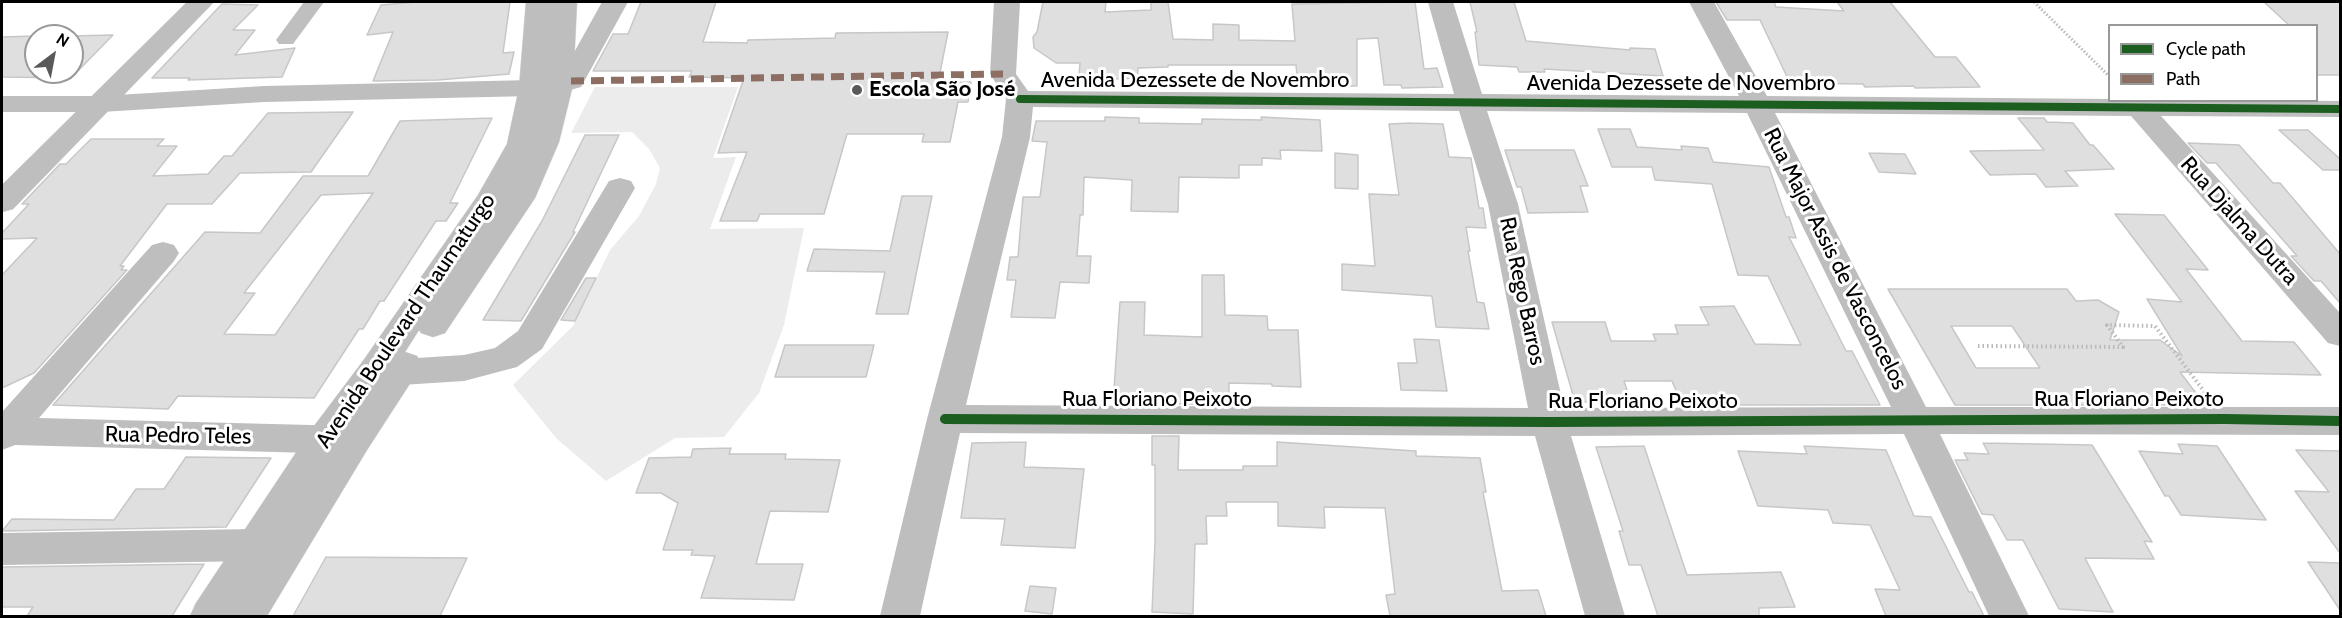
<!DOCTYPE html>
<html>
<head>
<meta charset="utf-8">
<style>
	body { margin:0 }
	#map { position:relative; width:2342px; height:618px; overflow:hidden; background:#fff; font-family:Cabin,sans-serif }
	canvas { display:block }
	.frame { position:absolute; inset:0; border:3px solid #000; pointer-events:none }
	.legend { position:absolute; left:2108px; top:24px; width:210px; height:78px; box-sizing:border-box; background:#fff; border:2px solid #999; margin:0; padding:8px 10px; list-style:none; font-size:18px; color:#000 }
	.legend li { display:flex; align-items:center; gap:12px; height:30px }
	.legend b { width:30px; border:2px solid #999 }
	.north { position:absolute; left:24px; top:24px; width:60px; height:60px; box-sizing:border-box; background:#fff; border:2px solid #999; border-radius:50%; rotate:32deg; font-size:16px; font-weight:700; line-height:24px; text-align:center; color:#000 }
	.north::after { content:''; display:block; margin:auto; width:21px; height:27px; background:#595959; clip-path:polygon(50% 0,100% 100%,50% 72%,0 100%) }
</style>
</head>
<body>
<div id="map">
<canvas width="2342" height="618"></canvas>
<div class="frame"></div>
<ul class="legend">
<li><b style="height:8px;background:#1b5e20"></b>Cycle path</li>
<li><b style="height:8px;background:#8d6e63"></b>Path</li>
</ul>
<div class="north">N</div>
</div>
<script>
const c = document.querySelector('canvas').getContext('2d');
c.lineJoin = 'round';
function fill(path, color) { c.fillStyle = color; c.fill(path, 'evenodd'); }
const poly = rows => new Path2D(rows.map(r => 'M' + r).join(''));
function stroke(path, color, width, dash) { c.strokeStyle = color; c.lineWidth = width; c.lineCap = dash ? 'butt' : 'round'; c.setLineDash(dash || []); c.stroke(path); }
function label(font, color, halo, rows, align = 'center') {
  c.font = font + ' Cabin,sans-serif'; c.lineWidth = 6; c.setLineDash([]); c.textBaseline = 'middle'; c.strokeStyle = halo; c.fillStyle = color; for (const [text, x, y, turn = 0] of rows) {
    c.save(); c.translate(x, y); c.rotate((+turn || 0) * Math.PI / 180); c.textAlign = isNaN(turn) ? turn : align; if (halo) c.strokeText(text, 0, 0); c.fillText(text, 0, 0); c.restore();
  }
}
const green = poly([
	[595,87,738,87,713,158,736,157,710,229,804,228,784,325,759,393,724,437,675,438,606,481,556,438,513,385,573,326,610,250,639,216,656,184,660,168,649,149,632,132,571,133]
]);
const canal = poly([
	[304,2,324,2,293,44,279,44,276,40,304,2]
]);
const building = poly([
	[416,2,510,2,503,53,514,52,509,74,438,80,373,81,393,32,367,35,381,5,416,2],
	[641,2,716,2,703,42,747,43,748,40,835,38,836,33,948,32,938,83,971,82,968,102,958,102,950,142,922,142,924,134,847,134,824,214,760,214,757,221,720,221,747,152,718,153,744,78,689,77,692,71,593,71,613,34,628,34,641,2],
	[1043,2,1106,2,1105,12,1151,10,1151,2,1168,2,1173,39,1213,40,1213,24,1239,25,1239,40,1295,41,1292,4,1415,2,1424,69,1437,68,1443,87,1402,88,1401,85,1384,85,1378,38,1357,39,1357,86,1298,86,1296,65,1168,65,1168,67,1138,68,1138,78,1091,80,1092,75,1079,75,1080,63,1056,63,1034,48,1033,37,1037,32,1043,2],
	[1470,2,1514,2,1526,41,1630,50,1630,48,1655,49,1663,76,1544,69,1545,72,1519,72,1517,67,1479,65,1475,32,1477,32,1470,2],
	[1716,2,1774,2,1776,7,1844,11,1837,2,1890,2,1935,57,1956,57,1980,87,1915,88,1914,86,1865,87,1863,84,1790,83,1760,20,1727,20,1716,2],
	[2264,2,2340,2,2340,75,2316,75,2316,26,2290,26,2264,2],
	[222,4,258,5,233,30,255,30,235,55,295,48,282,77,188,80,190,78,152,78,222,4],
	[113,35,71,78,2,77,2,37,36,36,36,72,72,72,71,36,113,35],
	[353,112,311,172,240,173,212,204,167,204,120,266,124,266,121,270,127,270,34,373,2,388,2,275,37,238,2,239,2,233,29,204,22,204,60,164,66,164,91,139,164,139,157,146,177,146,153,176,208,174,224,156,232,156,268,113,353,112],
	[1105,117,1139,118,1139,123,1202,124,1202,119,1262,120,1261,117,1320,120,1322,151,1280,150,1281,159,1262,158,1262,165,1239,165,1239,178,1179,177,1178,212,1131,211,1132,180,1084,177,1083,215,1080,215,1077,256,1091,256,1089,283,1060,282,1055,318,1011,317,1016,280,1007,280,1010,257,1018,257,1023,197,1040,197,1047,142,1032,141,1036,121,1105,121,1105,117],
	[492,118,450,203,458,203,446,221,436,221,384,301,380,301,363,329,359,329,314,398,178,396,168,409,53,405,205,232,260,233,303,176,368,176,400,121,492,118],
	[373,193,275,335,224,334,255,293,244,293,321,195,373,193],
	[2018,118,2044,118,2047,122,2073,123,2090,145,2093,145,2114,169,2065,171,2078,186,2046,187,2036,174,1990,175,1970,151,2044,150,2018,118],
	[1411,123,1443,124,1449,157,1471,158,1479,208,1483,208,1486,228,1466,227,1470,251,1468,251,1477,302,1484,303,1489,329,1436,327,1432,296,1342,290,1342,264,1375,266,1369,194,1399,195,1389,124,1411,123],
	[1598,129,1630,129,1637,147,1682,150,1681,146,1708,148,1713,162,1769,167,1786,217,1789,217,1796,238,1789,237,1846,351,1852,351,1880,405,1682,405,1672,381,1624,381,1631,402,1575,402,1552,322,1605,322,1611,341,1656,341,1653,334,1678,334,1675,325,1709,325,1700,307,1734,306,1755,344,1801,345,1768,276,1738,275,1712,184,1655,180,1652,167,1612,167,1598,129],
	[2279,130,2308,130,2340,159,2340,170,2323,170,2279,130],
	[585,135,619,135,573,232,575,232,521,321,483,320,542,221,585,135],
	[2188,143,2239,145,2273,183,2280,183,2340,254,2340,303,2321,281,2314,281,2291,256,2297,256,2216,163,2207,163,2188,143],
	[1505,150,1574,150,1588,186,1580,186,1588,212,1528,213,1521,187,1517,187,1505,150],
	[1335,153,1358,155,1358,189,1335,188,1335,153],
	[1869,153,1905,154,1916,174,1879,172,1869,153],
	[902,196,932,196,908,314,876,314,885,272,807,271,814,249,890,251,902,196],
	[2115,214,2164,215,2208,270,2186,269,2242,341,2294,342,2321,375,2180,372,2205,405,1955,405,1888,289,2067,289,2076,301,2098,300,2119,312,2110,340,2160,340,2182,356,2147,299,2182,302,2115,214],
	[1951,326,2012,326,2040,368,1976,368,1951,326],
	[1202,275,1224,275,1225,315,1267,316,1268,330,1298,330,1301,387,1272,386,1272,384,1229,383,1229,404,1113,404,1120,302,1145,302,1144,335,1202,337,1202,275],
	[586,278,596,278,575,321,561,320,586,278],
	[1414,339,1439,340,1447,391,1401,390,1398,363,1417,363,1414,339],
	[785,345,874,345,866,377,775,377,785,345],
	[1152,436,1179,436,1178,470,1243,470,1243,466,1277,466,1277,442,1416,451,1416,456,1480,458,1486,492,1483,492,1502,591,1538,590,1546,616,1390,616,1386,595,1395,594,1385,508,1324,507,1325,528,1278,526,1278,502,1226,502,1227,516,1206,516,1207,544,1195,544,1193,614,1152,612,1155,543,1155,465,1152,465,1152,436],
	[1026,442,1024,467,1084,469,1075,548,1001,545,1005,519,961,518,972,443,1026,442],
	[1983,443,2092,445,2152,542,2144,541,2154,559,2085,558,2113,612,2059,609,2023,540,2007,540,1993,515,1982,514,1955,460,1968,460,1964,453,1989,454,1983,443],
	[2178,444,2217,446,2266,520,2181,515,2169,496,2165,496,2139,451,2183,454,2178,444],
	[1644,446,1687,575,1781,572,1795,607,1759,608,1759,616,1658,616,1641,565,1629,565,1619,531,1623,531,1596,447,1644,446],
	[1804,446,1886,450,1914,516,1931,517,1969,592,1972,592,1984,616,1886,616,1875,589,1900,590,1870,525,1833,523,1828,510,1758,506,1738,451,1807,454,1804,446],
	[731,448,729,454,786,454,785,459,840,460,828,512,770,511,756,564,803,564,794,600,701,598,715,556,691,555,693,550,663,550,678,503,661,493,636,493,649,458,691,457,693,449,731,448],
	[2296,450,2340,451,2340,553,2295,491,2329,492,2296,450],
	[186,457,271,458,226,527,2,531,12,519,114,520,136,489,164,489,186,457],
	[326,557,467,558,440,616,293,616,326,557],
	[2308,562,2340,563,2340,610,2308,562],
	[204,564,172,616,27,616,33,607,2,607,2,567,204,564],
	[1030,586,1056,588,1052,614,1025,611,1030,586]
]);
const pathFar1 = poly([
	[2034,2,2110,77]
]);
const path = poly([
	[1978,346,2123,347,2107,325,2155,326,2206,394]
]);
const minor = poly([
	[602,2,628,2,581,87,559,93,533,96,264,102,101,112,2,112,2,96,101,96,264,86,533,80,555,77,561,76,602,2],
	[994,2,1020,2,1016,74,1028,91,1454,94,1428,2,1453,2,1482,94,1739,96,1689,2,1714,2,1767,96,2340,101,2340,117,2161,116,2340,313,2340,346,2328,343,2131,116,1775,113,1926,407,2340,407,2340,435,1940,434,2029,616,1989,616,1904,434,1571,436,1625,616,1585,616,1535,436,960,433,920,616,880,616,927,419,1002,137,1006,99,990,74,994,2],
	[1033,107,1459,111,1488,204,1528,408,966,405,1030,137,1033,107],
	[1487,111,1747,113,1891,407,1564,408,1518,204,1487,111],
	[620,178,631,181,635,188,542,349,517,367,464,381,401,385,375,383,363,379,358,370,363,361,375,357,401,359,464,355,495,348,518,331,609,181,620,178],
	[163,242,174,245,179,253,174,261,39,418,349,426,362,430,367,440,362,450,349,454,15,445,2,450,2,412,152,245,163,242],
	[255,529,269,533,275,545,269,557,255,561,2,565,2,533,255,529]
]);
const major = poly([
	[187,2,214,2,13,209,2,212,2,185,187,2],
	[526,2,577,2,573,85,559,142,535,198,445,333,433,337,421,333,419,330,405,352,417,356,422,365,367,450,267,616,190,616,196,603,311,430,363,361,478,195,507,144,519,88,526,2]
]);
const quiet = poly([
	[571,81,1003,74]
]);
const cyclewayFar1 = poly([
	[1020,99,2340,109]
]);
const cycleway = poly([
	[945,419,1549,422,2225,419,2340,421]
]);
const markers = [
	[857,90,6,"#595959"]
];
const streetNames = [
	["Avenida Dezessete de Novembro",1195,81],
	["Avenida Dezessete de Novembro",1681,84],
	["Rua Djalma Dutra",2239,221,48],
	["Rua Major Assis de Vasconcelos",1835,259,63],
	["Rua Rego Barros",1522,291,78],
	["Avenida Boulevard Thaumaturgo",406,321,-56],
	["Rua Floriano Peixoto",1157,400],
	["Rua Floriano Peixoto",2129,400],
	["Rua Floriano Peixoto",1643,402],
	["Rua Pedro Teles",178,436,1]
];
const poiNames = [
	["Escola São José",869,90]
];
fill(green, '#ececec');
fill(canal, '#bfbfbf');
fill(building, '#dfdfdf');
stroke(building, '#c7c7c7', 1.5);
stroke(major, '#dbdbdb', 1);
stroke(pathFar1, '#b9b9b9', 3, [1.5, 2]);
stroke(path, '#b9b9b9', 4, [1.5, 3]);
fill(minor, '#bebebe');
fill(major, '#bebebe');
stroke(quiet, '#8d6e63', 7, [13, 7]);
stroke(cyclewayFar1, '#1b5e20', 8);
stroke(cycleway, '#1b5e20', 10);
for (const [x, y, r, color] of markers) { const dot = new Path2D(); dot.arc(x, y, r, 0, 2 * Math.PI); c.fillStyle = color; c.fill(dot); stroke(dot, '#fff', 2); }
label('22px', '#000', '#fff', streetNames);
label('bold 22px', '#000', '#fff', poiNames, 'left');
</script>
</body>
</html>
